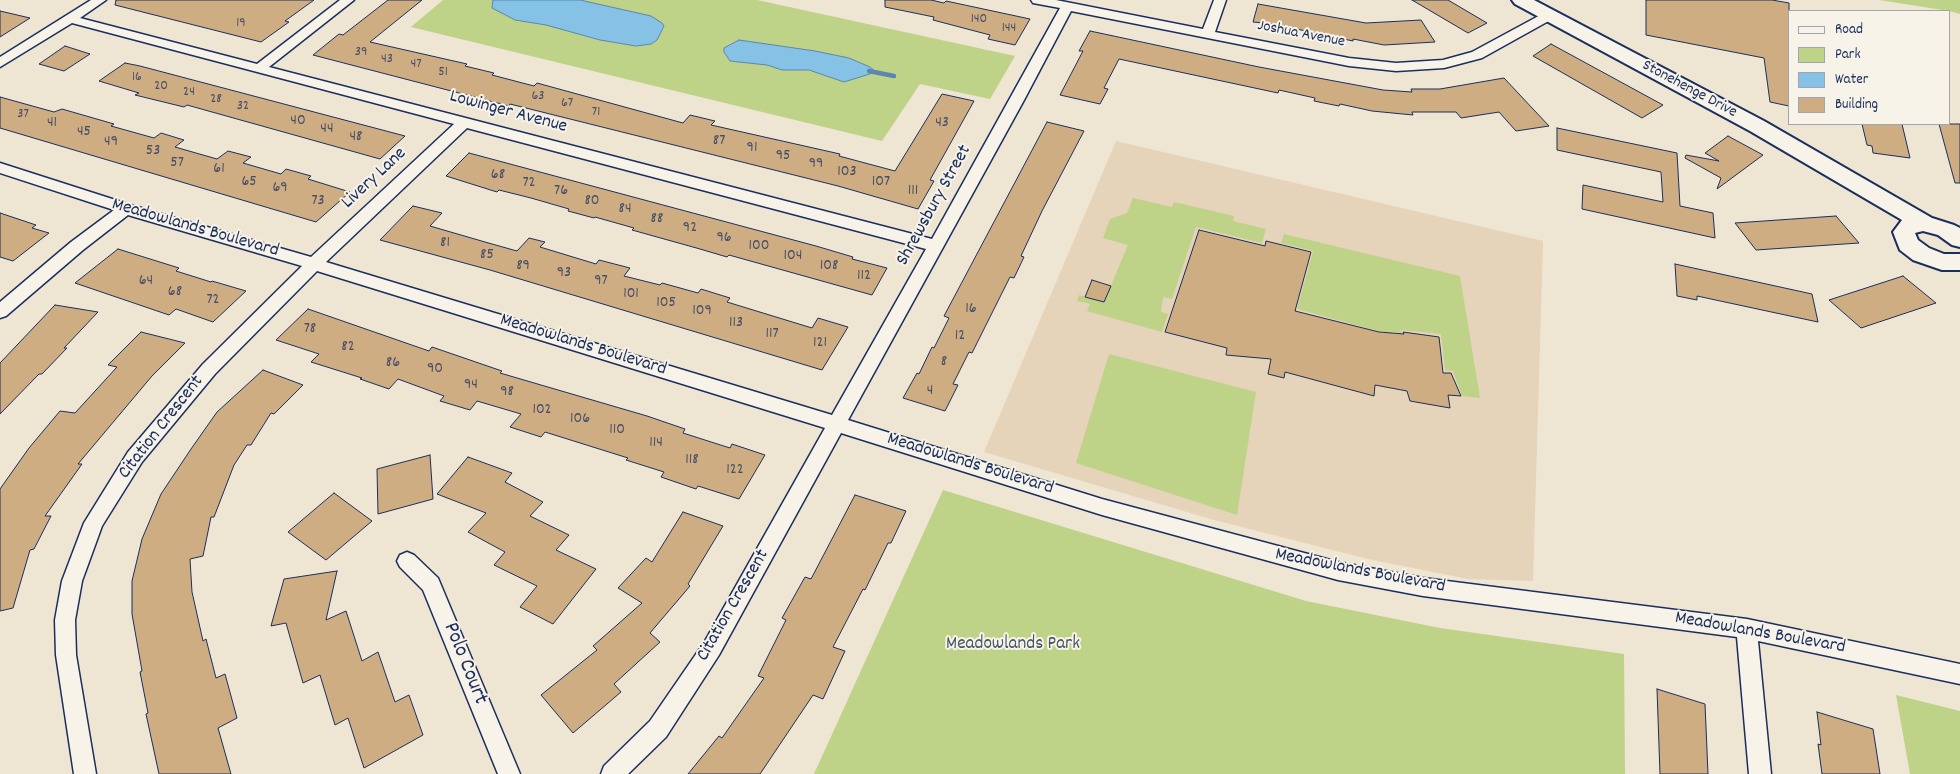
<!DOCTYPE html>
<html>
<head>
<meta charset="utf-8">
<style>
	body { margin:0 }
	#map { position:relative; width:1960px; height:774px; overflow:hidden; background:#efe5d3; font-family:Dekko,sans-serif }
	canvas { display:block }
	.legend { position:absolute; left:1788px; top:10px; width:162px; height:115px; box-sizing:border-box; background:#f7f3e8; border:1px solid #9fa5b1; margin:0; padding:6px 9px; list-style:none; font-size:15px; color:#1b2f5e }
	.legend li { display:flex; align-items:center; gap:10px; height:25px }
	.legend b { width:25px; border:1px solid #9fa5b1 }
</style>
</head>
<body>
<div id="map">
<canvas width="1960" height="774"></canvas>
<ul class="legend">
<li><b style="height:6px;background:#f7f3e8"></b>Road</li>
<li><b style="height:14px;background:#bed288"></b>Park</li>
<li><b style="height:14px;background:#86c2e5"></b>Water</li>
<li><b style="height:14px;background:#cdad81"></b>Building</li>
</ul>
</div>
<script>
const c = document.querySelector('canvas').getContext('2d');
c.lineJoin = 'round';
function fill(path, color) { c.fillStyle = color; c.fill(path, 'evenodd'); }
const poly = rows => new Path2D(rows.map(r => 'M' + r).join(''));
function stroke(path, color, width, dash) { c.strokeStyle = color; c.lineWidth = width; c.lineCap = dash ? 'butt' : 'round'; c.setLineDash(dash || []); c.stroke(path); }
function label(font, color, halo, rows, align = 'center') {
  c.font = font + ' Dekko,sans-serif'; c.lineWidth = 4; c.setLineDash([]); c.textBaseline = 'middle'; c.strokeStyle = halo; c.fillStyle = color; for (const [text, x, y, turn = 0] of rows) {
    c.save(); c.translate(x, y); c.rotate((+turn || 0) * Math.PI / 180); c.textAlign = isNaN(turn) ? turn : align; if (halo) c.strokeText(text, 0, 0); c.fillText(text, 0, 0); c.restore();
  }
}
const built = poly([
	[1116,141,1543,241,1533,581,1468,579,1368,559,1214,520,984,452]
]);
const green = poly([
	[443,0,757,0,1015,56,990,99,920,84,882,141,411,27],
	[1879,0,1960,0,1960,14,1949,11],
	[1133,198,1172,207,1174,202,1234,216,1233,221,1266,229,1262,243,1196,227,1172,299,1163,297,1161,312,1168,314,1162,332,1087,311,1090,304,1077,301,1079,295,1104,302,1128,245,1103,238,1110,219,1127,213],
	[1284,234,1460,276,1480,398,1462,396,1453,371,1445,370,1441,334,1402,330,1401,333,1392,332,1393,335,1297,309,1313,251,1281,243],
	[1109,354,1256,392,1237,515,1076,463],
	[943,490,1306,601,1440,628,1624,654,1625,774,814,774],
	[1896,695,1960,711,1960,774,1910,774]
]);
const water = poly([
	[493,0,580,0,651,16,662,23,664,26,657,40,651,44,636,46,600,40,546,25,515,20,492,8,493,0],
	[739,40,815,51,849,58,870,67,876,72,844,82,809,70,782,70,767,65,730,61,724,52,724,48,739,40]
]);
const stream = poly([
	[869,71,894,76]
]);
const building = poly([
	[116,0,314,0,285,21,289,22,261,42,115,5,116,0],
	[388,0,422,0,370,42,467,64,465,66,494,73,492,75,534,86,537,83,683,123,690,115,715,121,711,125,840,154,839,156,895,171,942,94,974,101,930,180,934,181,918,209,838,186,510,104,509,106,313,55,339,34,343,35,388,0],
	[885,0,931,0,944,3,946,1,1030,19,1015,45,988,39,990,35,933,20,934,17,885,7,885,0],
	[1412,0,1448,0,1487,23,1468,33,1412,0],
	[1646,0,1772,0,1789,3,1789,106,1770,102,1764,58,1646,35,1646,0],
	[1258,4,1366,23,1421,20,1435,42,1384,45,1353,39,1353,41,1273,24,1253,22,1258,4],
	[0,11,30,18,0,37,0,11],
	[1090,31,1259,67,1383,90,1412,92,1411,89,1440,89,1504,78,1549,126,1516,131,1499,112,1461,118,1456,112,1412,112,1413,115,1372,111,1340,104,1339,106,1314,101,1315,98,1279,90,1278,93,1119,59,1104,88,1108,89,1100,104,1060,95,1083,51,1079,51,1090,31],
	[1551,44,1663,105,1642,118,1533,56,1551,44],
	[65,46,90,54,64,71,39,64,65,46],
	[125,63,140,66,405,136,380,159,187,105,184,107,135,95,139,93,99,81,125,63],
	[0,97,54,112,62,109,114,124,111,126,154,138,161,133,184,140,175,147,217,159,228,151,251,157,243,163,281,174,286,169,311,176,308,179,350,192,316,222,0,128,0,97],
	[1047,122,1084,131,1042,211,1021,256,1024,257,1014,278,1010,277,972,353,969,352,953,384,958,385,945,411,903,398,917,373,919,374,932,347,934,348,949,318,944,316,1047,122],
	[1862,124,1902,124,1910,158,1873,153,1872,146,1867,145,1862,124],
	[1939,124,1960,124,1960,183,1955,183,1939,124],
	[1557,128,1677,153,1680,206,1713,213,1715,238,1582,209,1583,185,1663,202,1661,172,1557,150,1557,128],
	[1728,136,1763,155,1717,189,1721,178,1685,158,1686,155,1719,161,1705,153,1728,136],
	[469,153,816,246,853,257,852,259,887,268,872,295,729,255,727,257,700,249,632,230,634,228,595,217,594,218,568,211,569,209,531,198,499,190,497,192,446,176,469,153],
	[413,206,442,213,430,226,485,242,517,251,529,238,545,242,540,247,596,264,599,260,630,268,624,276,660,285,662,283,698,293,701,289,730,298,727,302,812,328,818,318,848,327,822,370,490,270,380,240,413,206],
	[0,213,36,225,32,228,49,233,13,261,0,257,0,213],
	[1836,216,1859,243,1756,250,1735,223,1836,216],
	[1199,230,1265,246,1266,241,1311,252,1295,311,1379,332,1404,334,1403,332,1439,337,1443,373,1451,373,1461,396,1448,395,1450,408,1410,401,1407,391,1375,385,1374,396,1285,372,1284,378,1268,374,1271,359,1226,355,1227,348,1165,332,1199,230],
	[118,249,179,268,176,271,211,282,212,281,246,291,213,322,176,309,169,315,75,283,118,249],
	[1675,264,1812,294,1818,322,1697,296,1697,300,1677,296,1675,264],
	[1903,276,1936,303,1861,328,1829,300,1903,276],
	[1092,280,1111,286,1104,302,1085,297,1092,280],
	[55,305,98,312,64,348,67,348,42,374,39,374,0,414,0,363,55,305],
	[308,309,429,351,432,347,502,371,500,373,647,416,685,429,683,433,730,448,732,444,765,455,739,499,698,486,696,489,661,477,664,472,626,460,628,458,545,432,541,437,510,427,521,414,477,401,470,410,440,401,444,396,398,379,389,389,360,379,362,378,311,362,319,354,276,340,308,309],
	[141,332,185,343,152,376,78,464,82,464,45,516,51,516,34,549,30,550,13,608,0,611,0,489,29,448,60,411,75,413,117,367,108,365,141,332],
	[263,370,303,385,274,414,271,413,251,445,247,445,234,465,214,517,211,517,203,556,190,559,192,592,203,641,206,639,216,678,225,674,237,718,218,728,231,774,159,774,146,714,148,713,140,672,142,671,132,614,132,581,142,539,161,494,191,449,217,412,263,370],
	[430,455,433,499,378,514,377,469,430,455],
	[468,457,512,473,505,482,543,502,530,516,569,535,556,550,596,569,553,624,520,607,537,586,494,565,505,552,468,532,486,513,437,494,468,457],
	[334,493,372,521,326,560,288,532,334,493],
	[855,495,906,511,891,543,888,543,865,590,863,589,833,647,845,651,823,699,813,695,760,774,688,774,719,736,722,738,764,678,758,676,786,620,782,618,805,577,811,579,855,495],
	[683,512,723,526,688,584,690,586,650,633,660,642,614,684,621,692,573,733,541,695,597,650,593,646,642,603,618,588,646,558,652,562,683,512],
	[337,571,326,620,346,611,362,661,378,652,395,702,409,695,423,735,364,768,348,718,335,725,320,675,303,683,286,623,271,626,284,579,337,571],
	[1657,689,1705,704,1708,774,1660,774,1657,689],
	[1817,712,1873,729,1880,774,1822,774,1818,744,1821,745,1817,712]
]);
const street = poly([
	[91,0,106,0,80,18,257,64,340,0,354,0,269,67,932,239,1060,8,1033,3,1031,0,1056,0,1203,29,1214,0,1226,0,1215,32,1349,58,1396,63,1443,60,1472,52,1546,12,1554,12,1556,15,1554,18,1482,58,1444,68,1396,71,1349,66,1071,11,1023,102,848,420,1102,499,1338,562,1423,578,1747,619,1960,664,1960,684,1758,641,1771,774,1749,774,1737,637,1423,596,1338,580,1102,515,841,433,719,655,666,737,628,774,601,774,604,766,650,721,705,641,825,428,317,271,215,374,142,462,102,526,82,581,75,620,76,655,96,774,74,774,56,655,55,620,62,581,84,523,128,452,203,364,302,266,128,215,83,250,6,316,0,318,0,302,71,242,114,210,0,173,0,163,131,205,311,257,454,124,72,23,0,67,0,57,91,0],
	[467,128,926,249,832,415,326,262,467,128],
	[407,552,414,555,438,578,520,774,498,774,423,590,400,567,397,561,400,555,407,552]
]);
const secondary = poly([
	[1512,0,1534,0,1764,121,1932,218,1954,225,1960,228,1960,247,1952,245,1938,235,1923,231,1915,233,1918,240,1929,248,1944,254,1960,254,1960,270,1942,270,1913,260,1900,250,1893,232,1902,220,1750,131,1515,4,1512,0]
]);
const farNumbernames = [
	["140",979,20],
	["19",241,24],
	["144",1009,29],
	["39",361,53],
	["43",387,60],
	["47",416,65],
	["51",443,73],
	["16",137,78],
	["20",161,87],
	["24",189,93],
	["63",538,97],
	["28",216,100],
	["67",567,104],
	["32",243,107],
	["71",596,113],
	["37",23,115]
];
const farStreetnames = [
	["Joshua Avenue",1301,35,11],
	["Stonehenge Drive",1689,90,28]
];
const numberNames = [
	["40",298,122],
	["41",52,124],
	["43",942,124],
	["44",327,130],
	["45",84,133],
	["48",356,138],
	["87",719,142],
	["49",111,143],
	["91",752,149],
	["53",153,152],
	["95",783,157],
	["57",177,164],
	["99",816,165],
	["61",219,170],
	["103",847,173],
	["68",498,176],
	["65",249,183],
	["107",881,183],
	["72",529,184],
	["69",280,189],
	["76",561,192],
	["111",913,192],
	["73",318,202],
	["80",592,202],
	["84",625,210],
	["88",657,220],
	["92",690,229],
	["96",724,239],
	["81",445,244],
	["100",759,247],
	["85",487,256],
	["104",793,257],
	["89",523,267],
	["108",829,267],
	["93",564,274],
	["112",864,277],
	["64",146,282],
	["97",601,282],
	["68",175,293],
	["101",631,295],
	["72",213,301],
	["105",666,304],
	["16",971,310],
	["109",702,312],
	["113",736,324],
	["78",310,330],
	["117",772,335],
	["12",960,337],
	["121",820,344],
	["82",348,348],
	["8",944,363],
	["86",393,364],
	["90",435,370],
	["94",471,386],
	["4",930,392],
	["98",507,393],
	["102",542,411],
	["106",580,420],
	["110",617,431],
	["114",656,444],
	["118",692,461],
	["122",735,471]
];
const streetNames = [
	["Lowinger Avenue",508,113,15],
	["Livery Lane",375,179,-43],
	["Shrewsbury Street",935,206,-61],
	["Meadowlands Boulevard",195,229,16],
	["Meadowlands Boulevard",583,346,17],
	["Citation Crescent",162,428,-52],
	["Meadowlands Boulevard",970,465,17],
	["Meadowlands Boulevard",1360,572,11],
	["Citation Crescent",734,606,-60],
	["Meadowlands Boulevard",1760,634,10]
];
const parkNames = [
	["Meadowlands Park",1013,645]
];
const nearStreetnames = [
	["Polo Court",464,664,68]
];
fill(built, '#e5d4ba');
fill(green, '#bed288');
fill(water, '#86c2e5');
stroke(water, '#5b87af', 1);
stroke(stream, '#5b87af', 4.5);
fill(building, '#cdad81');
stroke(building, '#1b2f5e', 1);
stroke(street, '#1b2f5e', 3);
stroke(secondary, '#1b2f5e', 4);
fill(street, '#f7f3e8');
fill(secondary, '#f7f3e8');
label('14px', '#484e67', null, farNumbernames);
label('16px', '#1b2f5e', '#f7f3e8', farStreetnames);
label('16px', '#484e67', null, numberNames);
label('19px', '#1b2f5e', '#f7f3e8', streetNames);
label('19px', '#445868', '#f7f3e8', parkNames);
label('22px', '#1b2f5e', '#f7f3e8', nearStreetnames);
</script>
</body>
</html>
